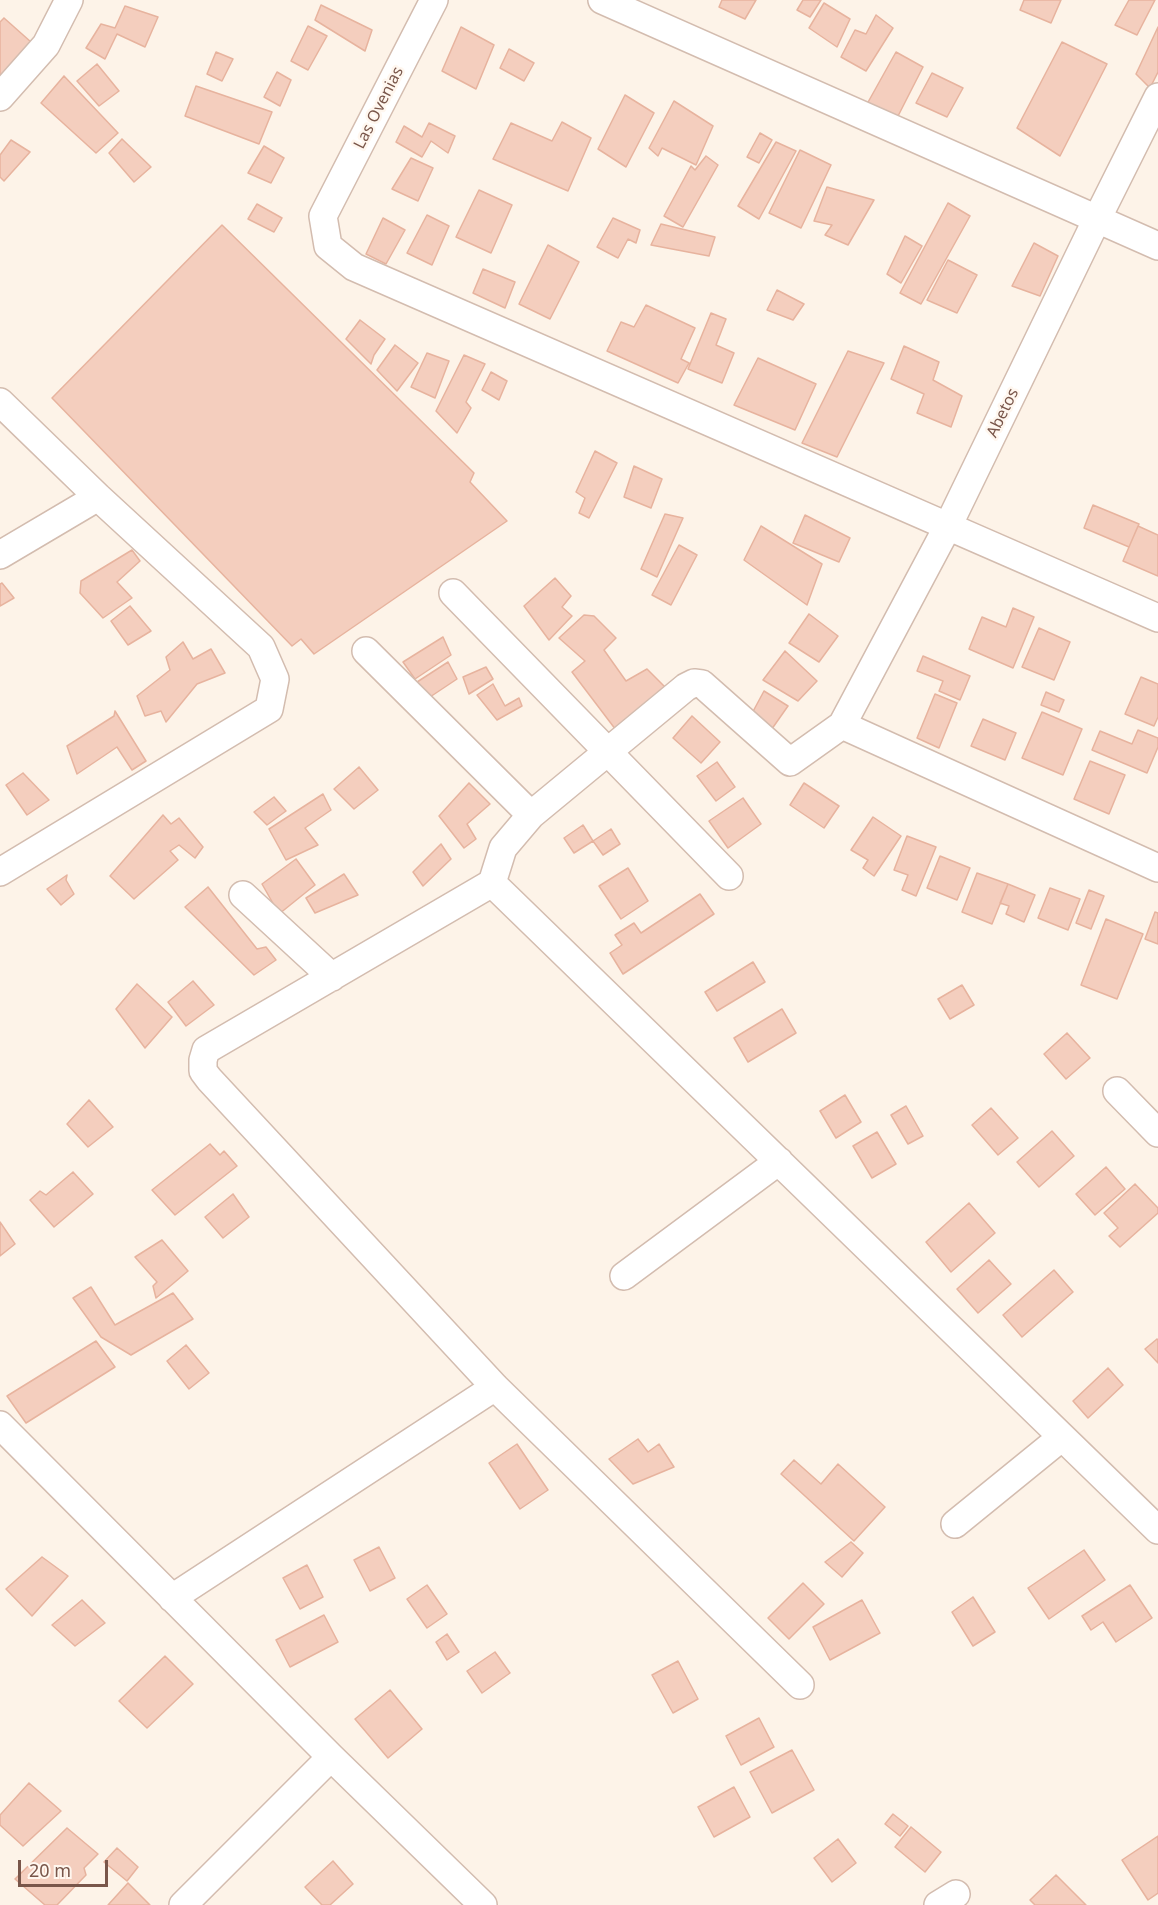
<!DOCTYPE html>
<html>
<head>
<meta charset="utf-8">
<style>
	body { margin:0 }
	#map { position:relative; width:1158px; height:1905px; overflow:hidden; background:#fdf3e8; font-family:"Noto Sans",sans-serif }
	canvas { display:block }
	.scale { position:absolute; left:18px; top:1860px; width:90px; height:27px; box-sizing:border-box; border:3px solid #79564a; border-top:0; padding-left:8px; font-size:18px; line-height:21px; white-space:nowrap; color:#79564a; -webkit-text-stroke:4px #fff7ef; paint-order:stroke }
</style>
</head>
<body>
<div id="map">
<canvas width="1158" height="1905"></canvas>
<div class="scale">20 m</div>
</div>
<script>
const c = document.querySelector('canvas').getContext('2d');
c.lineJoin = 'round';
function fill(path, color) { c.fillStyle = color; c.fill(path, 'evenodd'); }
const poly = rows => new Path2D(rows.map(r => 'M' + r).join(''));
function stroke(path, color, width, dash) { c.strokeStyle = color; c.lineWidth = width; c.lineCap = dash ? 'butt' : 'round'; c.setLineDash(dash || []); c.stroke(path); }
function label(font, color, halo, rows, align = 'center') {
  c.font = font + ' "Noto Sans",sans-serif'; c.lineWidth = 5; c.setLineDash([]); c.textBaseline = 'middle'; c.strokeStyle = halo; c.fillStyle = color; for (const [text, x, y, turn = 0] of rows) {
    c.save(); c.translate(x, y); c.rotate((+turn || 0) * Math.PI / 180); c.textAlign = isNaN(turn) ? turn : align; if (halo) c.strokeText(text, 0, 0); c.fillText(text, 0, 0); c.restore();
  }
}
const building = poly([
	[722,0,756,0,745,19,719,7,722,0],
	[803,0,821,0,810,17,797,10,803,0],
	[1024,0,1061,0,1051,23,1020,10,1024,0],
	[1129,0,1155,0,1137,35,1115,25,1129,0],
	[824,3,850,19,837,47,809,28,824,3],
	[321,5,372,30,365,51,315,20,321,5],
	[125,6,158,17,145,47,117,34,105,59,86,48,101,24,115,28,125,6],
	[876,15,893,28,866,71,841,57,855,30,866,34,876,15],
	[4,18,31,42,0,82,0,22,4,18],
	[308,26,327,36,308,70,291,61,308,26],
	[461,27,494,45,476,89,442,71,461,27],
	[1158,27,1158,72,1150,88,1136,74,1158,27],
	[1062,42,1107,64,1060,156,1017,128,1062,42],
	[509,49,534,63,524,81,500,68,509,49],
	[216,52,233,59,222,81,207,74,216,52],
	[896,52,923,67,896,120,867,104,896,52],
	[97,64,119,91,99,106,77,81,97,64],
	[277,72,291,80,280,106,264,97,277,72],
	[932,73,963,88,947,117,916,103,932,73],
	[64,76,118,133,96,153,41,103,64,76],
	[196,86,272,112,259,144,185,116,196,86],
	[625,95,654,113,626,167,598,149,625,95],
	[674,101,713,126,696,165,662,148,658,156,649,148,674,101],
	[562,122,591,138,568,191,493,159,511,123,552,141,562,122],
	[429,123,455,136,448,153,431,141,422,157,396,142,404,126,422,137,429,123],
	[760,133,772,140,759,163,747,157,760,133],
	[122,139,151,167,134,182,109,153,122,139],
	[11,140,30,152,4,181,0,177,0,155,11,140],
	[776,142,796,151,759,219,738,206,776,142],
	[264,146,284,158,271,183,248,173,264,146],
	[800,150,831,165,801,228,769,213,800,150],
	[706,156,718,165,683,227,664,216,691,166,695,170,706,156],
	[411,158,433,168,418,201,392,189,411,158],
	[827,187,874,200,848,245,825,235,832,225,814,221,827,187],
	[479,190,512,205,491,253,456,237,479,190],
	[948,203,970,216,921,304,900,293,948,203],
	[257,204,282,218,274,232,248,219,257,204],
	[427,215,449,226,432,265,407,253,427,215],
	[383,218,405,230,386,264,366,254,383,218],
	[613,218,640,230,636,243,628,239,618,258,597,247,613,218],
	[661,224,715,237,709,256,651,245,661,224],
	[222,225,474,473,470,482,507,521,314,654,301,639,292,646,52,398,222,225],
	[905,236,922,246,901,283,887,274,905,236],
	[1034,243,1058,256,1040,296,1012,286,1034,243],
	[548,245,579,262,550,319,519,304,548,245],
	[948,260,977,275,957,313,927,300,948,260],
	[483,269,515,282,505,308,473,293,483,269],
	[777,290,804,304,793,320,767,310,777,290],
	[646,305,695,328,681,359,689,363,678,383,607,351,621,322,634,327,646,305],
	[711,313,726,319,716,345,734,353,722,383,688,369,711,313],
	[360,320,385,339,374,355,371,364,346,339,360,320],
	[395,345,418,363,397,391,377,370,395,345],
	[904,346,939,362,933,380,962,396,951,427,917,413,924,394,891,379,904,346],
	[848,351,884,363,837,457,802,443,848,351],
	[427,353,449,361,435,398,411,387,427,353],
	[464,355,485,364,466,402,471,408,457,433,436,411,464,355],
	[758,358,816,384,795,430,734,405,758,358],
	[491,372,507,381,499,400,482,390,491,372],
	[595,451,617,463,589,518,579,513,585,498,576,492,595,451],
	[634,466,662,479,651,508,624,497,634,466],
	[1093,505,1139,524,1129,547,1084,528,1093,505],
	[665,514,683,518,657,577,641,569,665,514],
	[805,515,850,538,839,562,793,543,805,515],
	[761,526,822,564,807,605,744,560,761,526],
	[1138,526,1158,535,1158,576,1123,561,1138,526],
	[679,545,697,555,671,605,652,595,679,545],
	[132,550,140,561,117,582,132,598,103,618,80,593,81,581,132,550],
	[555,578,571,596,562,607,572,616,549,640,524,606,555,578],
	[2,583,14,598,0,606,0,584,2,583],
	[130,606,151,631,128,645,111,621,130,606],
	[1013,608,1034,617,1013,668,969,649,982,617,1006,627,1013,608],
	[809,614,838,636,819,662,789,643,809,614],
	[584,615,594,616,616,638,604,650,626,681,647,669,672,694,619,734,572,672,585,661,559,638,584,615],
	[1039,628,1070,642,1054,680,1022,667,1039,628],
	[443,637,451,655,415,679,403,662,443,637],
	[183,642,193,659,211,649,225,673,197,684,166,722,161,711,145,716,137,696,170,670,166,657,183,642],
	[785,651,817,681,798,701,763,680,785,651],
	[923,656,970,676,960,700,939,691,943,681,917,671,923,656],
	[448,662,457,679,424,701,414,684,448,662],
	[486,667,493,679,469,694,463,677,486,667],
	[1141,677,1158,684,1158,717,1154,726,1125,714,1141,677],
	[493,684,505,706,519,698,522,706,497,720,477,695,493,684],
	[764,691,788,706,769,733,750,717,764,691],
	[1046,692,1064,700,1059,712,1041,705,1046,692],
	[935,694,957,703,939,748,917,738,935,694],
	[115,711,146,761,132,770,117,747,77,774,67,746,114,716,115,711],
	[1042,712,1082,729,1063,775,1022,758,1042,712],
	[692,716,720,742,701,763,673,738,692,716],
	[983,719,1016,733,1005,760,971,746,983,719],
	[1138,730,1158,738,1158,747,1147,773,1092,750,1100,731,1132,744,1138,730],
	[1090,761,1125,775,1109,814,1074,799,1090,761],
	[717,762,735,787,716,801,697,776,717,762],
	[359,767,378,790,354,809,334,789,359,767],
	[23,773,49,800,27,815,6,785,23,773],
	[469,783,490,804,467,824,476,839,464,848,439,816,469,783],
	[804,783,839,806,824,828,790,805,804,783],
	[323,794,331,810,305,828,318,845,286,860,269,829,323,794],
	[274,797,286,811,267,825,254,812,274,797],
	[743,798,761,824,728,848,709,821,743,798],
	[163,815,171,824,179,818,203,847,195,858,179,845,170,851,178,860,134,899,110,876,163,815],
	[873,817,901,836,874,876,863,868,868,860,851,850,873,817],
	[583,825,593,841,574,853,564,838,583,825],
	[611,829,620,844,603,855,593,841,611,829],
	[907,836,936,847,916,896,902,890,908,875,894,870,907,836],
	[441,844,451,859,423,886,413,872,441,844],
	[940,856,970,868,957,900,927,888,940,856],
	[296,859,315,885,279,914,262,884,296,859],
	[628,868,648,901,621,919,599,886,628,868],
	[977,873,1008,884,992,924,962,912,977,873],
	[344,874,358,895,315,913,306,898,344,874],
	[67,875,66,880,74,894,61,905,47,889,67,875],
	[1008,884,1035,895,1024,922,1006,914,1009,906,1000,903,1008,884],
	[208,887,257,949,266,947,276,960,254,975,185,907,208,887],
	[1050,888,1080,899,1068,930,1038,918,1050,888],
	[1089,890,1104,896,1091,929,1076,923,1089,890],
	[700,894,714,914,623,974,610,953,622,945,615,935,634,923,641,933,700,894],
	[1155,912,1158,913,1158,944,1145,939,1155,912],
	[1106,919,1143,934,1117,999,1081,985,1106,919],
	[753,962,765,982,717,1011,705,992,753,962],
	[193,981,214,1005,186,1026,168,1002,193,981],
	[137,984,172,1017,145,1048,116,1009,137,984],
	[962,985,974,1005,950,1019,938,999,962,985],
	[782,1009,796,1033,748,1062,734,1038,782,1009],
	[1067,1033,1090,1058,1066,1079,1044,1054,1067,1033],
	[845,1095,861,1122,836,1138,820,1111,845,1095],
	[89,1100,113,1127,88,1147,67,1124,89,1100],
	[906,1106,923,1136,908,1144,891,1115,906,1106],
	[991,1108,1018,1138,998,1155,972,1125,991,1108],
	[1052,1131,1074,1156,1039,1187,1017,1162,1052,1131],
	[877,1132,896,1164,872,1178,853,1146,877,1132],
	[210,1144,220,1155,224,1151,237,1166,175,1215,152,1190,210,1144],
	[1106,1167,1125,1189,1095,1215,1076,1194,1106,1167],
	[73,1172,93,1194,54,1227,30,1200,40,1191,46,1195,73,1172],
	[1135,1184,1158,1208,1158,1213,1120,1247,1109,1236,1118,1228,1104,1213,1135,1184],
	[233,1194,249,1217,223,1238,205,1217,233,1194],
	[969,1203,995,1233,951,1272,926,1242,969,1203],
	[0,1222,15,1244,0,1256,0,1222],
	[162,1240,188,1271,156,1298,153,1286,157,1282,135,1257,162,1240],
	[989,1260,1011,1284,978,1313,957,1289,989,1260],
	[1054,1270,1073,1292,1022,1337,1003,1315,1054,1270],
	[91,1287,115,1325,173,1293,193,1319,131,1355,101,1337,73,1298,91,1287],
	[1157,1339,1158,1340,1158,1363,1145,1349,1157,1339],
	[96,1341,115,1367,26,1423,7,1396,96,1341],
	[186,1345,209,1373,189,1389,167,1361,186,1345],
	[1108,1368,1123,1385,1088,1418,1073,1401,1108,1368],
	[638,1439,648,1452,659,1444,674,1467,633,1484,609,1459,638,1439],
	[517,1444,548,1490,520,1509,489,1463,517,1444],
	[794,1460,821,1484,838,1464,885,1507,854,1541,781,1474,794,1460],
	[851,1542,863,1553,842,1577,825,1562,851,1542],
	[379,1547,395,1578,370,1591,354,1560,379,1547],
	[1084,1550,1105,1580,1049,1619,1028,1588,1084,1550],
	[42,1557,68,1576,32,1616,6,1589,42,1557],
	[307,1565,323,1597,300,1609,283,1578,307,1565],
	[803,1583,824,1604,789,1639,768,1618,803,1583],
	[427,1585,447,1614,427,1628,407,1599,427,1585],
	[1130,1585,1152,1618,1116,1642,1103,1622,1091,1630,1082,1616,1130,1585],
	[973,1597,995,1632,973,1646,952,1612,973,1597],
	[82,1600,105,1623,75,1646,52,1625,82,1600],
	[862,1600,880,1633,830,1660,813,1627,862,1600],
	[324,1615,338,1642,290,1667,276,1640,324,1615],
	[447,1634,459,1652,447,1660,436,1642,447,1634],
	[495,1652,510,1673,482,1693,467,1671,495,1652],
	[165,1656,193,1684,147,1728,119,1701,165,1656],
	[678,1661,698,1699,673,1713,652,1675,678,1661],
	[390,1690,422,1729,388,1758,355,1719,390,1690],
	[759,1718,774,1747,741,1765,726,1736,759,1718],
	[792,1750,814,1790,772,1813,750,1772,792,1750],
	[29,1783,61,1811,23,1846,0,1825,0,1815,29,1783],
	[734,1787,750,1817,714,1837,698,1807,734,1787],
	[893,1814,908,1826,900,1836,885,1824,893,1814],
	[911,1827,941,1852,925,1872,895,1847,911,1827],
	[67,1828,98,1854,84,1868,86,1875,57,1905,45,1905,15,1879,67,1828],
	[1158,1836,1158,1893,1148,1900,1122,1860,1158,1836],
	[838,1839,856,1863,832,1882,814,1858,838,1839],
	[117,1848,138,1867,127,1881,104,1862,117,1848],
	[333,1861,353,1884,330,1905,322,1905,305,1887,333,1861],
	[1056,1875,1086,1905,1035,1905,1030,1900,1056,1875],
	[128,1883,150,1905,108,1905,128,1883]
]);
const minor = poly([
	[434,0,323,216,328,246,354,267,1158,618],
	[602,0,1158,246],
	[0,97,46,45,69,0],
	[0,402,98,497,261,647,275,679,269,709,0,872],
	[0,555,98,497],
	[453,593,729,876],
	[366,651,531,815],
	[842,725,1158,868],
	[492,883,1158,1530],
	[243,895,332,977],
	[1117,1091,1158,1133],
	[624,1276,779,1161],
	[0,1425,331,1757,483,1905],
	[955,1524,1062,1437],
	[172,1598,495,1387],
	[800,1685,495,1387,209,1079,203,1071,203,1060,206,1050,492,883,503,848,531,815,686,687,694,683,702,684,790,762,842,725,948,526,1097,219,1158,97],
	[183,1905,331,1757],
	[938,1905,956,1894]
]);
const streetNames = [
	["Las Ovenias",379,108,-63],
	["Abetos",1003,413,-64]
];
fill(building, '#f4cebe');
stroke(building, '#e7b39e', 1.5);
stroke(minor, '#d3bcaf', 30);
stroke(minor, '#fff', 27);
label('16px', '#79564a', '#fff7ef', streetNames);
</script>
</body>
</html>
